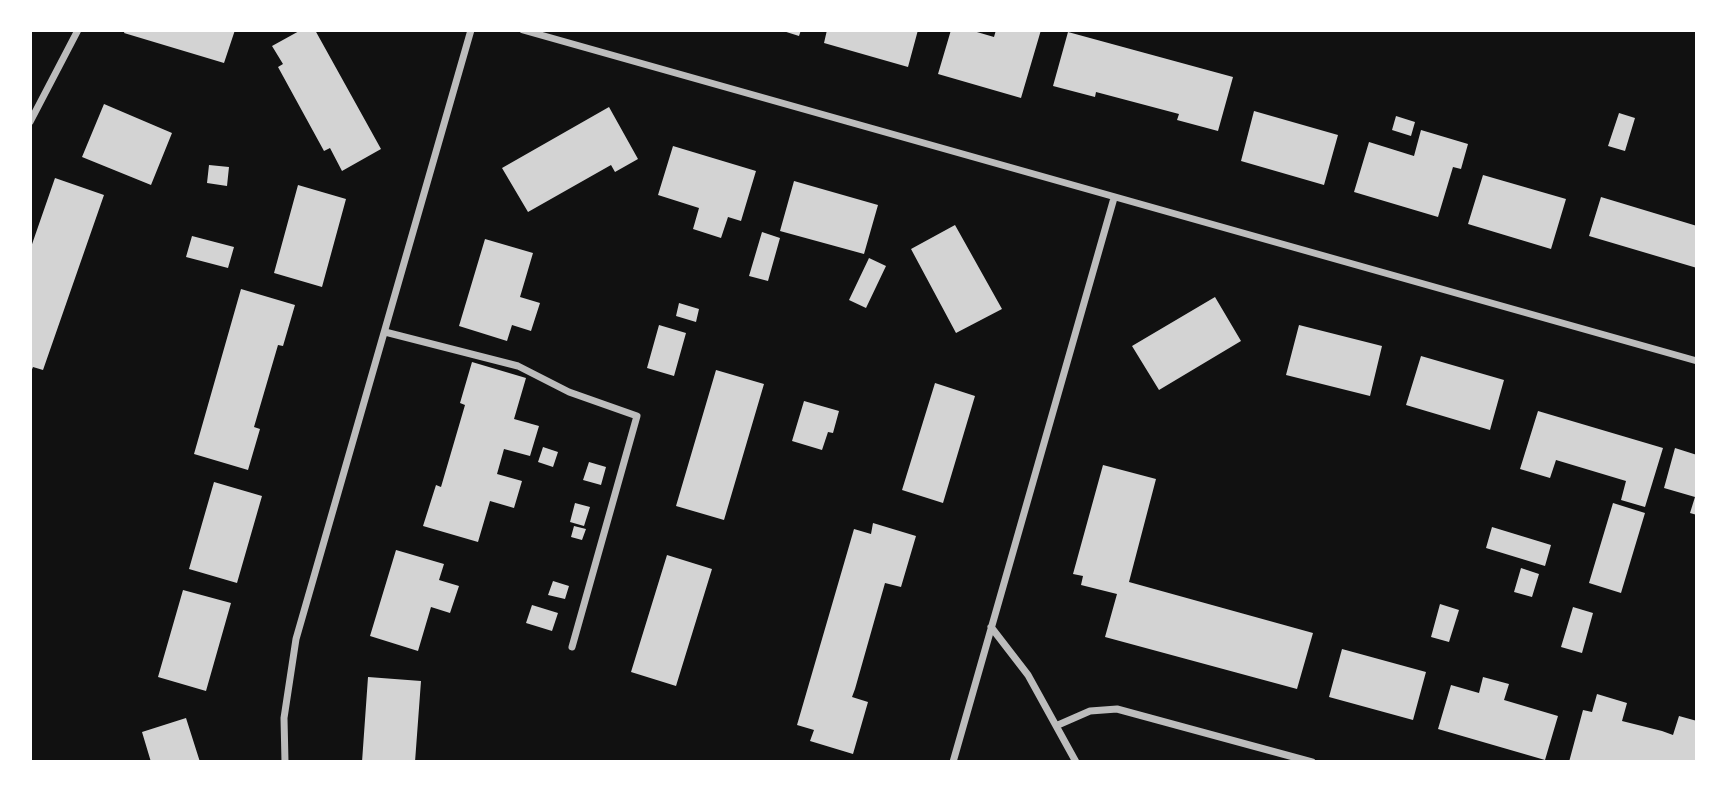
<!DOCTYPE html>
<html>
<head>
<meta charset="utf-8">
<style>
	body { margin:0 }
	#map { position:relative; width:1727px; height:792px; overflow:hidden; background:#111; font-family:Roboto,sans-serif }
	canvas { display:block }
	.frame { position:absolute; inset:0; border:32px solid #fff; pointer-events:none }
</style>
</head>
<body>
<div id="map">
<canvas width="1727" height="792"></canvas>
<div class="frame"></div>
</div>
<script>
const c = document.querySelector('canvas').getContext('2d');
c.lineJoin = 'round';
function fill(path, color) { c.fillStyle = color; c.fill(path, 'evenodd'); }
const poly = rows => new Path2D(rows.map(r => 'M' + r).join(''));
function stroke(path, color, width, dash) { c.strokeStyle = color; c.lineWidth = width; c.lineCap = dash ? 'butt' : 'round'; c.setLineDash(dash || []); c.stroke(path); }
const building = poly([
	[125,30,235,30,224,63,124,33],
	[301,30,315,30,381,149,342,171,330,148,324,151,278,67,283,64,272,46],
	[780,30,801,30,799,36],
	[827,30,918,30,908,67,824,43],
	[951,30,970,30,994,37,996,30,1041,30,1021,98,938,74],
	[1068,32,1233,77,1218,131,1177,120,1179,114,1096,92,1095,97,1053,86],
	[104,104,172,133,151,185,82,157],
	[609,107,638,159,615,172,611,165,528,212,502,168],
	[1254,111,1338,135,1324,185,1241,161],
	[1619,113,1635,118,1625,151,1608,146],
	[1396,116,1415,122,1411,136,1392,130],
	[1421,130,1468,144,1461,169,1453,167,1438,217,1354,192,1369,142,1414,156],
	[673,146,756,171,741,221,728,217,721,238,693,229,699,208,658,195],
	[209,165,229,167,227,186,207,183],
	[1483,175,1566,199,1551,249,1468,224],
	[55,178,104,195,43,370,33,367,30,374,30,250],
	[794,181,878,205,864,254,780,231],
	[298,185,346,199,322,287,274,273],
	[1601,197,1697,226,1697,268,1589,236],
	[955,225,1002,309,956,333,911,249],
	[762,232,780,238,768,281,749,276],
	[192,236,234,247,228,268,186,257],
	[485,239,533,253,520,297,540,303,531,331,512,325,507,341,459,326],
	[869,258,886,266,866,308,849,300],
	[241,289,295,305,283,346,278,345,254,427,260,429,248,470,194,454],
	[1215,297,1241,341,1159,390,1132,346],
	[679,303,699,309,696,322,676,316],
	[659,325,686,333,674,376,647,368],
	[1299,325,1382,346,1370,396,1286,375],
	[1421,356,1504,380,1490,430,1406,405],
	[472,362,526,378,514,419,539,426,530,456,504,449,497,474,522,481,514,508,490,501,478,542,423,526,436,485,441,487,465,405,460,403],
	[716,370,764,384,724,520,676,506],
	[935,383,975,396,943,503,902,490],
	[804,401,839,411,833,433,828,432,822,450,792,441],
	[1538,411,1663,448,1645,507,1621,500,1626,481,1556,460,1550,478,1520,469],
	[543,447,558,452,553,467,538,462],
	[1675,448,1697,455,1697,515,1690,513,1695,497,1664,488],
	[589,462,606,467,601,485,583,480],
	[1103,465,1156,479,1129,582,1313,633,1297,689,1105,637,1117,594,1081,585,1083,576,1073,574],
	[214,482,262,496,237,583,189,569],
	[575,503,590,507,584,526,570,522],
	[1613,503,1645,513,1621,593,1589,583],
	[873,523,916,536,901,587,885,583,855,689,852,697,868,702,853,754,810,741,814,730,797,725,854,529,871,534],
	[574,526,586,529,582,540,571,537],
	[1492,527,1551,545,1545,566,1486,548],
	[396,550,444,564,439,580,459,586,450,613,431,607,418,651,370,636],
	[667,555,712,569,676,686,631,672],
	[1521,568,1539,574,1532,597,1514,592],
	[553,581,569,586,565,599,548,595],
	[183,590,231,603,206,691,158,677],
	[1440,604,1459,610,1449,642,1431,637],
	[532,605,558,613,552,631,526,623],
	[1573,607,1593,613,1582,653,1561,647],
	[1342,649,1426,672,1413,720,1329,697],
	[368,677,421,681,415,762,362,762],
	[1483,677,1509,684,1504,700,1558,716,1545,760,1438,729,1451,685,1479,693],
	[1597,694,1627,703,1622,721,1662,731,1673,735,1679,716,1697,721,1697,762,1569,762,1583,710,1592,712],
	[186,718,200,762,151,762,142,732]
]);
const minor = poly([
	[523,30,1697,361],
	[30,122,78,30],
	[385,332,518,366,569,392,637,416,572,647],
	[991,627,1028,675,1076,762],
	[1058,725,1090,711,1117,709,1312,762],
	[285,762,284,718,296,639,471,30],
	[953,762,1114,198]
]);
fill(building, '#d3d3d3');
stroke(minor, '#bcbcbc', 7);
</script>
</body>
</html>
